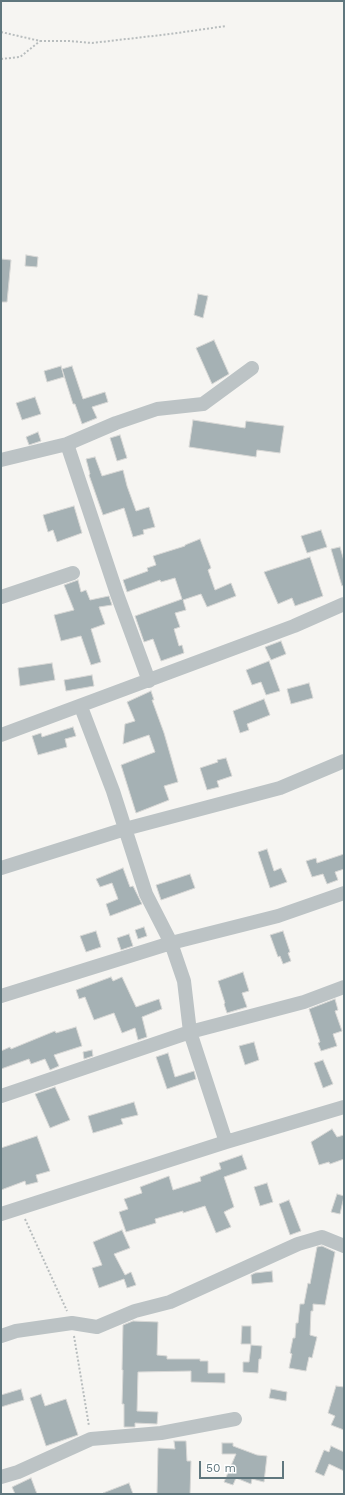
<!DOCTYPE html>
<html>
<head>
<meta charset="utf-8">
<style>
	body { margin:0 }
	#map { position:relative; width:345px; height:1495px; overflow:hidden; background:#f6f5f2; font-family:"Work Sans",sans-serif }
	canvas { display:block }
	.frame { position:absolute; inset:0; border:2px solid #60777e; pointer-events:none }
	.scale { position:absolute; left:199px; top:1461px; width:85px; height:18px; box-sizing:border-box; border:2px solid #60777e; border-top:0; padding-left:5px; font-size:12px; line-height:14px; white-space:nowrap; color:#60777e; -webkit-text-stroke:3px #fff; paint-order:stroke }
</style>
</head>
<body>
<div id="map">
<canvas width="345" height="1495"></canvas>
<div class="frame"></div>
<div class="scale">50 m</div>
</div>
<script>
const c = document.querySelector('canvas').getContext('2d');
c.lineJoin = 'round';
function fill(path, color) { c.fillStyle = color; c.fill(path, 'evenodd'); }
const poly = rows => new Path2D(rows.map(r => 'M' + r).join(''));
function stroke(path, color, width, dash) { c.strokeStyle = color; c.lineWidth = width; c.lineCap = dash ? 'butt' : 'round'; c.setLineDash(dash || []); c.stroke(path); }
const building = poly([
	[26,255,38,257,37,267,25,266,26,255],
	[1,259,11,260,7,302,1,302,1,259],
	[198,294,208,296,203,318,194,315,198,294],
	[214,340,229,374,212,384,196,348,214,340],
	[61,366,64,377,47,382,44,371,61,366],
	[72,366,83,399,105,392,108,402,92,407,97,418,82,424,75,404,73,404,62,369,72,366],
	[35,397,41,414,22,420,16,403,35,397],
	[193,420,245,428,246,421,284,426,280,453,257,450,256,457,189,447,193,420],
	[38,432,41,441,29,445,26,437,38,432],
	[120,435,127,458,117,461,110,438,120,435],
	[95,457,102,476,123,470,127,486,136,511,149,507,155,527,143,530,144,534,133,537,124,508,103,515,89,475,90,474,86,459,95,457],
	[74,506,82,533,57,542,53,530,48,532,43,515,74,506],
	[321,530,327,547,307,553,301,536,321,530],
	[200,539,211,568,208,570,215,590,231,583,236,596,207,607,201,594,183,600,186,610,175,613,180,627,174,629,179,646,182,645,184,653,161,661,153,639,144,642,135,616,182,599,175,578,161,582,160,580,127,592,123,580,148,571,147,568,156,565,153,556,185,546,185,545,200,539],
	[340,547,344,561,344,585,342,586,331,549,340,547],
	[310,557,323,596,295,606,292,598,278,604,264,572,310,557],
	[78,580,81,592,86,590,90,600,109,596,112,605,99,607,105,624,91,629,101,662,91,665,81,636,61,641,54,615,74,610,64,585,78,580],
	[281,641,286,654,271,660,265,647,281,641],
	[269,661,280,691,266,695,261,682,252,685,246,670,269,661],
	[52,663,55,680,20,686,18,668,52,663],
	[92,675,94,686,66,691,64,680,92,675],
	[309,683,313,698,291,704,287,689,309,683],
	[151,691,154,700,152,700,164,733,178,782,164,786,169,800,136,813,121,765,155,752,149,735,123,744,125,724,135,721,127,702,151,691],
	[264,699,270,715,247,724,249,730,240,733,233,711,264,699],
	[73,727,76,736,65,739,67,747,38,755,32,736,41,733,42,737,73,727],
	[226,758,232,776,217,781,219,787,207,790,200,768,218,762,217,760,226,758],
	[267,849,274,871,281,868,287,882,270,888,258,852,267,849],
	[344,854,344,869,335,872,338,880,327,884,323,874,312,877,306,861,316,858,317,863,344,854],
	[123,868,130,887,133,886,142,904,110,916,106,904,118,899,112,883,100,887,96,879,123,868],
	[190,874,195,888,161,900,156,885,190,874],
	[144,927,147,936,138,939,135,930,144,927],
	[96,931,101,947,86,952,80,936,96,931],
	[283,931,290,952,288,953,291,961,283,964,280,956,278,957,270,935,283,931],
	[129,934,133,946,121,950,117,938,129,934],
	[243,972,249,991,242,993,247,1007,227,1013,224,1004,225,1003,218,981,243,972],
	[111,977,113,981,122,977,136,1007,159,999,162,1009,142,1017,147,1037,138,1040,135,1028,122,1033,114,1013,94,1020,85,997,79,999,76,990,111,977],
	[335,999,338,1010,335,1011,342,1031,333,1034,337,1046,321,1051,318,1043,320,1042,309,1009,335,999],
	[76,1027,82,1046,54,1055,59,1066,50,1070,45,1059,31,1064,29,1059,1,1069,1,1051,10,1047,11,1049,55,1031,56,1033,76,1027],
	[254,1042,259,1060,245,1065,239,1046,254,1042],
	[92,1050,93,1056,84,1059,83,1052,92,1050],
	[168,1053,175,1077,194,1071,196,1079,167,1089,156,1057,168,1053],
	[323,1060,333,1084,323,1088,314,1063,323,1060],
	[55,1087,70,1120,50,1128,35,1094,55,1087],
	[134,1102,138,1115,121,1119,123,1124,93,1133,88,1116,134,1102],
	[332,1129,337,1137,344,1135,344,1159,330,1164,329,1162,319,1165,311,1142,332,1129],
	[37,1136,50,1171,36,1175,38,1182,26,1185,25,1181,1,1190,1,1148,37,1136],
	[242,1155,247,1169,224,1177,234,1207,224,1212,231,1227,216,1233,205,1206,183,1213,183,1211,155,1219,156,1223,126,1232,119,1212,128,1209,124,1199,142,1193,140,1187,169,1176,173,1190,201,1181,200,1177,221,1169,219,1163,242,1155],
	[267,1183,273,1202,260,1206,254,1187,267,1183],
	[337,1194,344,1196,340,1214,331,1212,337,1194],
	[289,1200,301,1231,290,1235,279,1204,289,1200],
	[122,1230,130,1248,114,1254,125,1275,131,1272,136,1285,127,1288,124,1279,99,1288,92,1268,102,1265,93,1242,122,1230],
	[322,1246,335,1252,325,1305,313,1304,313,1311,311,1311,310,1335,317,1337,312,1358,309,1357,306,1371,289,1368,292,1354,290,1353,293,1338,295,1338,296,1323,298,1323,300,1304,304,1304,308,1283,310,1284,317,1247,322,1246],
	[272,1271,273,1282,252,1284,251,1275,255,1273,272,1271],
	[133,1321,158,1322,157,1355,167,1356,167,1359,200,1359,200,1361,208,1361,208,1373,225,1373,225,1383,191,1382,191,1371,138,1372,137,1411,158,1412,157,1424,135,1423,135,1427,124,1427,124,1404,122,1404,123,1370,122,1370,123,1325,133,1321],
	[242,1326,251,1326,251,1344,241,1344,242,1326],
	[251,1345,262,1346,261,1359,259,1359,258,1373,243,1372,243,1362,249,1362,251,1345],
	[336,1386,344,1387,344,1430,331,1425,335,1416,328,1413,336,1386],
	[21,1389,24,1400,1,1407,1,1395,21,1389],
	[271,1389,287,1392,286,1401,269,1398,271,1389],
	[41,1394,45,1406,66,1399,78,1435,46,1446,30,1398,41,1394],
	[174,1441,186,1441,187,1461,191,1461,190,1494,157,1494,158,1448,175,1449,174,1441],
	[222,1443,233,1443,233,1446,257,1455,267,1456,264,1482,252,1479,251,1484,236,1478,233,1485,224,1482,236,1454,222,1454,222,1443],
	[331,1446,344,1452,344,1471,329,1464,324,1476,315,1472,324,1450,329,1452,331,1446],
	[31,1478,37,1494,15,1494,12,1487,31,1478],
	[129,1483,133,1494,103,1494,103,1493,129,1483]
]);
const path = poly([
	[1,32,40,41,69,41,92,43,170,34,226,26],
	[1,59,20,57,40,41],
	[25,1219,67,1311],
	[74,1336,89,1426]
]);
const minor = poly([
	[67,444,117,594,149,681],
	[1,460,67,444,116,423,157,409,203,404,252,368],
	[1,597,73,573],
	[81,707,113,791,146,894,171,943,184,981,190,1032,226,1142],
	[1,735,294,626,344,604],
	[1,868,125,829,280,788,344,761],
	[1,996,171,943,278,916,344,893],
	[1,1096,190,1032,304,1002,344,987],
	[1,1214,226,1142,344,1107],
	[1,1336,16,1331,72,1323,97,1327,135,1311,170,1302,298,1244,322,1237,344,1246],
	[1,1477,18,1472,91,1439,161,1433,235,1419]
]);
fill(building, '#a5b1b4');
stroke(building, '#d7d7d5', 1);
stroke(path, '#b8bdbe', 2, [2, 2]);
stroke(minor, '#bcc3c5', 14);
</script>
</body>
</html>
